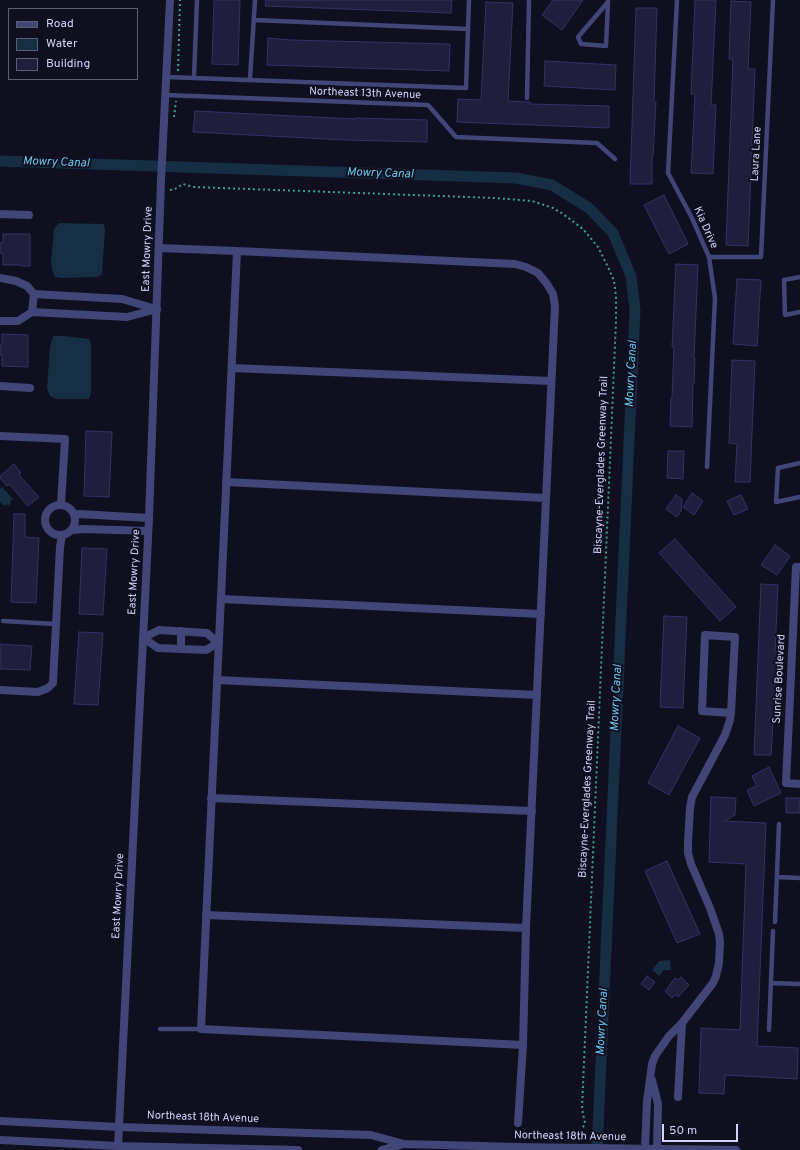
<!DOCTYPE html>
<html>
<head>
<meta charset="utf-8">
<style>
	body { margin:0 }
	#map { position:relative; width:800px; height:1150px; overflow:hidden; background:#0f0f1f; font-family:Overpass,sans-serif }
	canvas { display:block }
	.legend { position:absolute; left:8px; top:8px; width:130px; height:72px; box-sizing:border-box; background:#0f0f1f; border:1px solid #5d5e76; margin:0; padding:5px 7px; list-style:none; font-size:12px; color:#d2d4f9 }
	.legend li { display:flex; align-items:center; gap:8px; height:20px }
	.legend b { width:20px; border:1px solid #5d5e76 }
	.scale { position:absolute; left:662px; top:1124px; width:76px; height:18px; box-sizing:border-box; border:2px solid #d2d4f9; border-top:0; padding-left:5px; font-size:12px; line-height:14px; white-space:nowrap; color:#d2d4f9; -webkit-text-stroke:3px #0f0f1f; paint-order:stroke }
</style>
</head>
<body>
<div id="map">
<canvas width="800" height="1150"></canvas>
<ul class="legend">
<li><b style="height:5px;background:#404678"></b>Road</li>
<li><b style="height:11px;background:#152e43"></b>Water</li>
<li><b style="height:11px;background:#1f1e3d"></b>Building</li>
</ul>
<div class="scale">50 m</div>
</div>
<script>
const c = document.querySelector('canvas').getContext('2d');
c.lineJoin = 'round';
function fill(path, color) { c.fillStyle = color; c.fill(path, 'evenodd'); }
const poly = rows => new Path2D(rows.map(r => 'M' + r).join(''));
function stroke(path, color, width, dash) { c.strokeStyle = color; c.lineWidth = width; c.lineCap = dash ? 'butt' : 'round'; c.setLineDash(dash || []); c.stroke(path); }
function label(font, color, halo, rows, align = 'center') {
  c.font = font + ' Overpass,sans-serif'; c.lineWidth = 4; c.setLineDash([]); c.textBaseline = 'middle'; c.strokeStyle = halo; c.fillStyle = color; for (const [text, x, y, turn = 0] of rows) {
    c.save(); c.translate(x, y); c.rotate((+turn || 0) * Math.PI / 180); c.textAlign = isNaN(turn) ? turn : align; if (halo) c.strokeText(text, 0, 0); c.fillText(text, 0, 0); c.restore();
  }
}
const water = poly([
	[59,223,104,224,105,231,102,274,98,277,62,278,55,277,52,269,51,262,54,229],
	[53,336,64,336,89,339,91,344,91,393,89,399,56,399,50,396,47,388,50,346],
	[2,487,13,499,10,501,11,503,8,506,7,504,4,506,0,502,0,489],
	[670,960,671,970,664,970,659,976,652,970,659,961]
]);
const canal = poly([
	[0,161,516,178,552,185,589,208,613,233,631,276,635,310,597,1150]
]);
const building = poly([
	[214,0,240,0,238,65,212,64,214,0],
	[266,0,452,0,451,13,265,6,266,0],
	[553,0,583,0,562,30,542,15,553,0],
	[695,0,716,0,711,105,716,105,713,174,691,173,695,94,691,94,695,0],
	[731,1,751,2,748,69,755,69,748,246,726,245,733,59,729,59,731,1],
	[486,2,513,3,508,101,530,102,530,104,609,106,609,128,457,122,458,99,481,100,486,2],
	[636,8,657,8,654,102,656,102,653,156,652,156,652,184,630,184,636,8],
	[268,38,290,40,450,44,449,71,267,65,268,38],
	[545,61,616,65,615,90,544,86,545,61],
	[195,111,355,119,355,118,427,120,427,142,346,140,193,132,195,111],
	[664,195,688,244,669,254,644,205,664,195],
	[3,234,30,234,30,266,21,266,21,265,3,265,3,253,0,253,0,243,3,243,3,234],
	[676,264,698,265,694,358,695,358,694,384,693,384,692,427,670,426,671,398,672,398,674,347,672,347,676,264],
	[737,279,761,280,757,346,733,344,737,279],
	[2,334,28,335,28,367,2,366,2,355,0,355,0,345,2,345,2,334],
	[732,360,755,361,750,482,735,482,737,444,729,443,732,360],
	[86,431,112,432,109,497,84,496,86,431],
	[668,451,684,451,683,479,667,478,668,451],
	[14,464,21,473,19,475,39,497,28,506,9,484,7,486,0,478,0,476,14,464],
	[692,493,703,501,694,515,683,507,692,493],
	[676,495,682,499,681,511,677,517,666,509,676,495],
	[741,495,748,509,734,515,727,501,741,495],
	[14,514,25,514,25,537,39,538,36,603,11,602,14,514],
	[675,539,736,607,720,621,659,553,675,539],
	[775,545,790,556,777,575,761,565,775,545],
	[82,548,107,549,103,615,79,614,82,548],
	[761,584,778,585,775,653,777,653,771,755,754,755,761,584],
	[664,616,687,617,683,708,660,707,664,616],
	[79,632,103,633,98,705,74,704,79,632],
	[0,644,32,646,30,670,0,669,0,644],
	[678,726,700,738,669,795,648,783,678,726],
	[769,767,781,793,754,806,747,790,757,786,752,776,769,767],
	[711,797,736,798,735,815,724,821,766,823,757,1046,798,1048,797,1079,725,1075,724,1094,699,1093,701,1028,740,1030,746,864,709,862,711,797],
	[786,798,800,798,800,813,786,813,786,798],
	[667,861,700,934,677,943,645,871,667,861],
	[647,976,655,982,649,990,641,984,647,976],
	[681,977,689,985,678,997,676,994,672,998,665,991,675,978,678,980,681,977]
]);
const path = poly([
	[178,71,180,0],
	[174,117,176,101],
	[170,190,175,189,183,184,194,187,495,198,532,201,553,208,563,214,583,229,598,247,609,269,614,281,616,296,616,321,582,1109,585,1123,581,1132,580,1139]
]);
const service = poly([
	[677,0,668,173,692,218,709,257,715,298,707,467],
	[608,2,578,37,581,44,606,46,608,2,608,0],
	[254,20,468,29],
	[167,77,466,88,469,0],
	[194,77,197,0],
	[250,79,255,0],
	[166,95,428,105,456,137,597,143,615,159],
	[527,98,529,0],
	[709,257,761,257,773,0],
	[800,277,784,280,785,315,800,312],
	[800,463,778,468,776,502,800,497],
	[3,621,56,624],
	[777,877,800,878],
	[775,922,779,824],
	[771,983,800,984],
	[160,1029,201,1029],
	[769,1030,773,931]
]);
const minor = poly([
	[0,214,29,215],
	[159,248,237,251,515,264,526,267,538,273,547,284,553,294,555,306,526,928,523,1045,201,1029,237,251],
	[0,278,16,281,27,286,34,294,32,312],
	[34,294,122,299,156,309],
	[0,321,18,321,32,312,127,317,157,309],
	[232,368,551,381],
	[0,386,30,388],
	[0,436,65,439,61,504],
	[226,482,546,498],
	'45 520a15 15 0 1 1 30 0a15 15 0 1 1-30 0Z',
	[75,515,79,514,149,518],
	[72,530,84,529,148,531],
	[800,567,796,567,786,783,800,784],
	[221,599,541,614],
	[159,630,207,633,218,643,206,650,158,648,143,638,159,630],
	[181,649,181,631],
	[217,680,537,695],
	[0,690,38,692,48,688,53,683,60,547,62,535],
	[211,798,532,811],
	[206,915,526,928],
	[652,1080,658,1104,657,1149],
	[678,1097,682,1023],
	[518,1123,523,1045],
	[645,1148,647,1101,652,1064,655,1056,669,1036,682,1023,713,983,716,976,719,963,720,942,719,934,710,908,691,864,688,853,688,843,690,808,692,797,725,735,730,720,731,713,735,637,705,635,702,711,731,713]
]);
const tertiary = poly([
	[0,1121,119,1127,371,1135,404,1144,517,1147,736,1150],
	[0,1140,118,1146,298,1150],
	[118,1146,149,518,161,181,170,0],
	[382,1150,403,1144]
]);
const streetNames = [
	["Northeast 13th Avenue",365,94,2],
	["Laura Lane",757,154,-87],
	["Kia Drive",705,228,66],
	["East Mowry Drive",148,249,-88],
	["Biscayne-Everglades Greenway Trail",602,465,-88],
	["East Mowry Drive",135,572,-87],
	["Sunrise Boulevard",780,679,-87],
	["Biscayne-Everglades Greenway Trail",588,789,-87],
	["East Mowry Drive",119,896,-87],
	["Northeast 18th Avenue",203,1118,2],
	["Northeast 18th Avenue",570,1137,1]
];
const waterNames = [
	["Mowry Canal",56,163,2],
	["Mowry Canal",380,174,2],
	["Mowry Canal",632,374,-87],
	["Mowry Canal",617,698,-87],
	["Mowry Canal",603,1022,-87]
];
fill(water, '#152e43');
stroke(canal, '#152e43', 11);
fill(building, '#1f1e3d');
stroke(building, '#353267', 1);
stroke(path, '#3ca48d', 2, [2, 3]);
stroke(service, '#404678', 4.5);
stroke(minor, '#404678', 8);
stroke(tertiary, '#404678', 8);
label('11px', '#d2d4f9', '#0f0f1f', streetNames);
label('italic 12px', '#6dc6ed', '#0f0f1f', waterNames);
</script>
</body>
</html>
